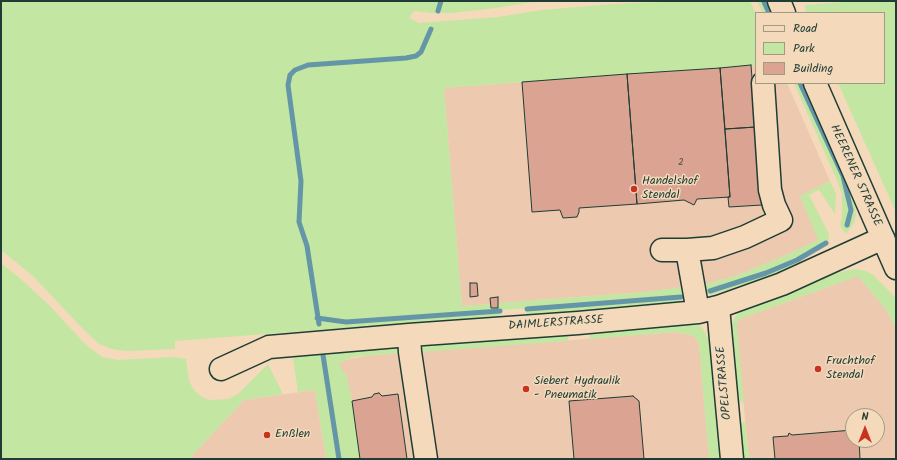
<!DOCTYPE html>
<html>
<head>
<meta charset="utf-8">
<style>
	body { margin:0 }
	#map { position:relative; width:897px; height:460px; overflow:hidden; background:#f4d9bb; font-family:Kalam,sans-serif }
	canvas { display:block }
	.frame { position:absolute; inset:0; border:2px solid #1f3d34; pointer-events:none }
	.legend { position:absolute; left:755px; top:12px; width:130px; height:72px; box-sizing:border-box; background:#f4d9bb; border:1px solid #9f9b85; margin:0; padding:5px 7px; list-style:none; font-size:12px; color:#1f3d34 }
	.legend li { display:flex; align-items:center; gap:8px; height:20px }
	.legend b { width:20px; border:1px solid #9f9b85 }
	.north { position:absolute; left:845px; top:408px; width:40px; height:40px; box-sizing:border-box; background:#f4d9bb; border:1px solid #9f9b85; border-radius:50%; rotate:0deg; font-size:11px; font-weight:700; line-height:16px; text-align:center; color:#1f3d34 }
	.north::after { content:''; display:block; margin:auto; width:14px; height:18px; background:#c8321e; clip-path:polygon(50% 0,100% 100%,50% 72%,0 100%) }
</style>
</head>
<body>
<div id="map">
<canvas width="897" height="460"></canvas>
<div class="frame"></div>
<ul class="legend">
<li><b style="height:5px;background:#f4d9bb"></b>Road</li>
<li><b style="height:11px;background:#c3e7a2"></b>Park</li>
<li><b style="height:11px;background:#daa392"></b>Building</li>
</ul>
<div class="north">N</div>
</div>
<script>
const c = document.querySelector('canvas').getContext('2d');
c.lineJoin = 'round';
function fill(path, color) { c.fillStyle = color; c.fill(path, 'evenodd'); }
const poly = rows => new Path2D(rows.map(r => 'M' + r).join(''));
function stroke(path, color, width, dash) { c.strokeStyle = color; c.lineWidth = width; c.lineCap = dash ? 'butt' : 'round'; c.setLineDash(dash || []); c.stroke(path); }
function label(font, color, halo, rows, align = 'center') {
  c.font = font + ' Kalam,sans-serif'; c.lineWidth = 3; c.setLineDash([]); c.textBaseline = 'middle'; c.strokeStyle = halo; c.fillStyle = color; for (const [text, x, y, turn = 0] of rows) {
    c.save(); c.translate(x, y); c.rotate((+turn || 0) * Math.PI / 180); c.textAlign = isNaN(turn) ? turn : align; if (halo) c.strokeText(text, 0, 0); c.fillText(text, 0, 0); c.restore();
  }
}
const built = poly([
	[756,65,756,83,787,83,830,181,800,196,819,240,784,256,738,275,703,285,645,292,498,303,497,298,491,304,462,306,444,88],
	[858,276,887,311,896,328,896,459,749,459,737,335,737,325,738,321,743,318],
	[853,416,877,416,877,440,853,440],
	[676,332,694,336,699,344,709,459,360,459,352,401,347,377,338,364,345,360,366,356],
	[315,390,326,459,189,459,244,400]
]);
const green = poly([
	[1,1,538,1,496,8,452,13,431,13,414,11,409,18,419,23,498,17,542,10,613,4,686,1,750,1,756,14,756,65,444,88,462,306,491,304,491,308,498,308,498,303,645,292,681,287,683,295,682,299,678,303,527,315,525,308,501,310,500,316,175,341,175,349,126,351,112,349,99,344,82,328,34,277,1,250],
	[757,1,771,1,777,13,763,13],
	[858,1,896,1,896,212,838,83,884,83,884,13,806,13,805,5],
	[794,83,807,83,853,197,856,215,854,223,846,234,840,225,842,218,842,194,836,178],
	[830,181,836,194,835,214,819,190,809,195,829,234,828,242,826,245,797,263,768,277,710,295,704,289,703,285,738,275,784,256,818,240,800,196],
	[1,263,23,281,50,306,85,344,102,357,118,360,174,357,186,359,189,381,194,390,202,397,209,400,228,399,238,394,268,364,283,394,244,400,189,459,1,459],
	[856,269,866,271,873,275,894,296,896,300,896,328,887,311,858,276,743,318,738,321,737,325,744,403,737,401,730,327,737,314,742,309,825,276,845,271],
	[687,322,698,324,703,329,708,338,711,353,721,459,709,459,699,344,694,336,676,332,589,339,591,332],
	[568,334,568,341,422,352,423,345],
	[399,345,401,353,354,357,345,360,339,364,347,377,352,401,360,459,326,459,315,390,298,392,293,359,297,354],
	[745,422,749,459,740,459,738,426,740,423]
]);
const stream = poly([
	[764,2,769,13],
	[438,11,441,1],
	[800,83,843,176,851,210,847,225],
	[710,291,766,273,797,260,826,243],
	[527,309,681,297],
	[317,318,346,322,500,311],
	[319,324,307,246,299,222,301,181,288,85,290,75,295,70,308,65,406,58,416,56,421,52,431,29],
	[323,355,339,459]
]);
const building = poly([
	[751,65,756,127,725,129,720,68,751,65],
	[720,68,730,197,697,199,694,205,684,200,637,204,627,74,720,68],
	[627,74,637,204,579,208,579,212,577,217,563,218,560,210,532,212,522,82,627,74],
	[756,127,762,205,729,207,728,197,730,197,725,129,756,127],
	[470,283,477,283,478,296,470,297,470,283],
	[498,297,498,308,491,308,490,298,498,297],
	[379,393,382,396,398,394,407,459,360,459,352,401,372,397,374,394,379,393],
	[633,396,639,401,644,459,574,459,569,401,633,396],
	[853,430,853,440,859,440,860,459,775,459,773,437,788,436,789,433,792,435,853,430]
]);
const minor = poly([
	[662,250,687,250,698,312],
	[687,250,713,248,745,237,781,220,774,205,770,190,763,83],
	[718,307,732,459],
	[409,335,410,352,426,459],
	[221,369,269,347,409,335,578,323,698,312,718,307,782,284,883,238]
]);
const major = poly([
	[779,1,784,13],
	[815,83,896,268]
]);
const markers = [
	[634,189,4,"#c8321e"],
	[818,369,4,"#c8321e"],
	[526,389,4,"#c8321e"],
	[267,435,4,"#c8321e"]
];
const numberNames = [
	["2",681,163]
];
const streetNames = [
	["HEERENER STRASSE",855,176,66],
	["DAIMLERSTRASSE",556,324,-4],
	["OPELSTRASSE",725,383,-95]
];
const poiNames = [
	["Handelshof",642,182],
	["Stendal",642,196],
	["Fruchthof",826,362],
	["Stendal",826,376],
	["Siebert Hydraulik",534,382],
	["- Pneumatik",534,396],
	["Enßlen",275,435]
];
fill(built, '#ecc9af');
fill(green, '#c3e7a2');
stroke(stream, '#6596a8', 5);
fill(building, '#daa392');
stroke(building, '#1f3d34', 1);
stroke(minor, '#1f3d34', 25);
stroke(major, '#1f3d34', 25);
stroke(minor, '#f4d9bb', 22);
stroke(major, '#f4d9bb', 22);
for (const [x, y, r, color] of markers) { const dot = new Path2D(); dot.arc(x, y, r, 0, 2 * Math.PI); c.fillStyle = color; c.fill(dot); stroke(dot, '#f4d9bb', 1.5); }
label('10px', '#4e564c', null, numberNames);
label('12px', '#1f3d34', '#f4d9bb', streetNames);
label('12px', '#1f3d34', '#f4d9bb', poiNames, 'left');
</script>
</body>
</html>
